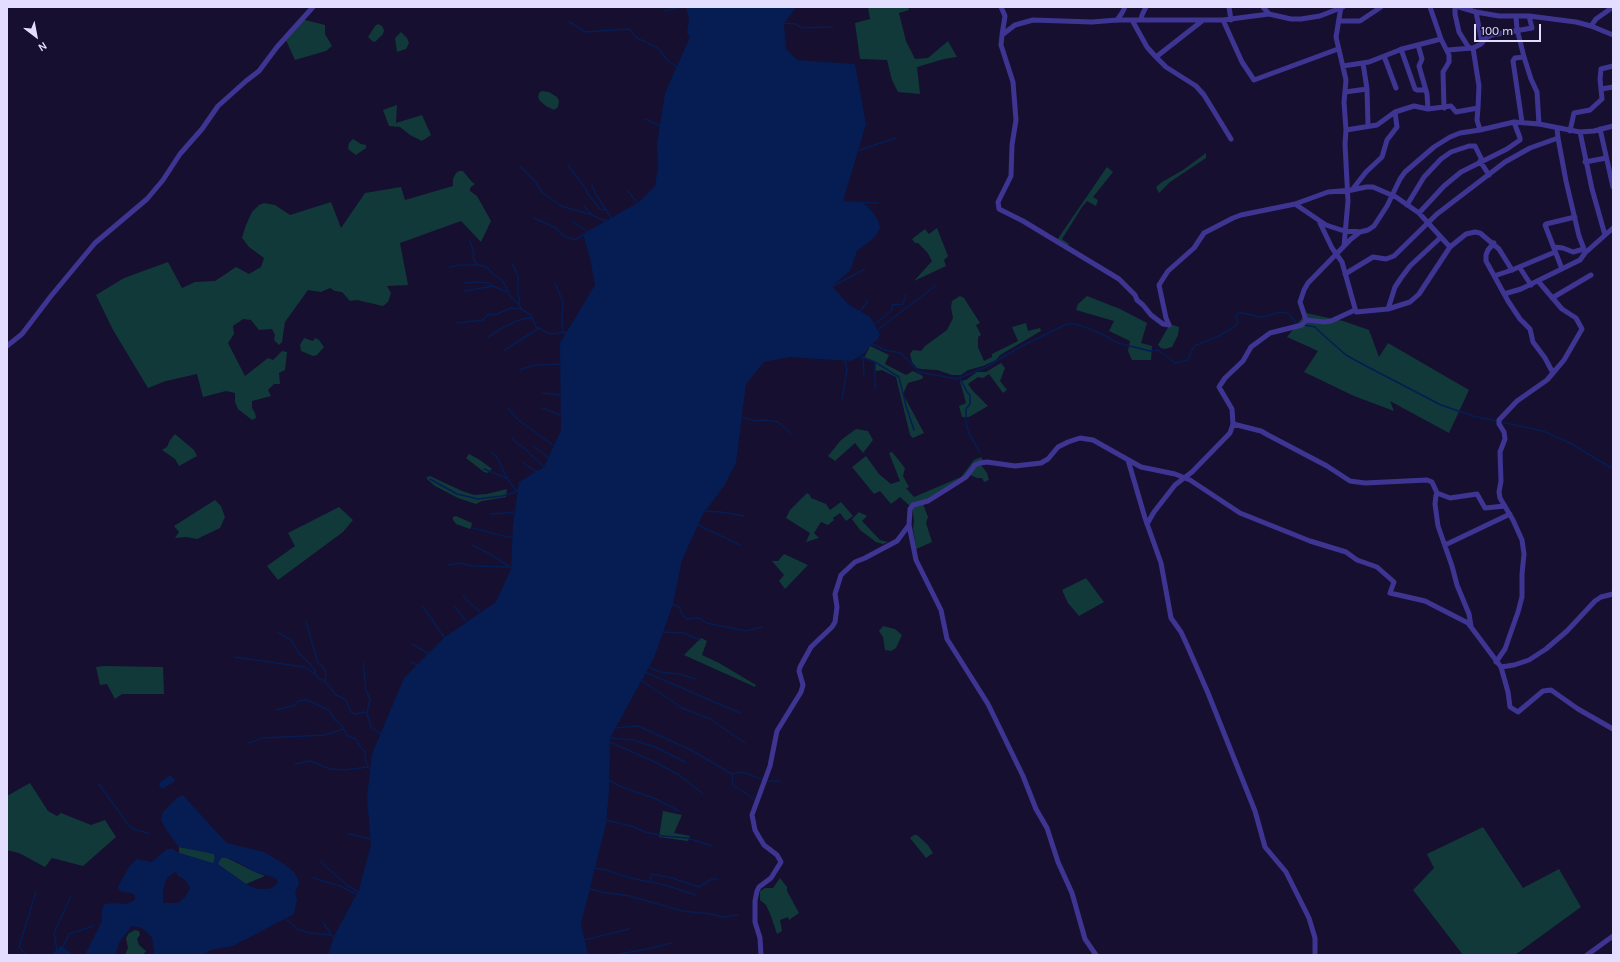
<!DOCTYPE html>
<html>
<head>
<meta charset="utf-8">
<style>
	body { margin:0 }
	#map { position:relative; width:1620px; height:962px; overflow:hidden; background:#160f2f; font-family:Karla,sans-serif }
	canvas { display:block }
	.frame { position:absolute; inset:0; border:8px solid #e3ddff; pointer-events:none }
	.north { position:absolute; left:16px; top:16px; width:40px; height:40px; -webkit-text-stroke:3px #160f2f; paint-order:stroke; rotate:148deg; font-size:11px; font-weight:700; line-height:16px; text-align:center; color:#e3ddff }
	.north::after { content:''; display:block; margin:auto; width:14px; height:18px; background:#e3ddff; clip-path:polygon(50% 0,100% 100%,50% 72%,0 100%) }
	.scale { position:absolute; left:1474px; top:24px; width:67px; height:18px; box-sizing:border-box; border:2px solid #e3ddff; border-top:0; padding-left:5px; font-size:12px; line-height:14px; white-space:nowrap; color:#e3ddff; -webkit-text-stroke:3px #160f2f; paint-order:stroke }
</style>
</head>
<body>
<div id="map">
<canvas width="1620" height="962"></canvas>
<div class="frame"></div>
<div class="north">N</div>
<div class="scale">100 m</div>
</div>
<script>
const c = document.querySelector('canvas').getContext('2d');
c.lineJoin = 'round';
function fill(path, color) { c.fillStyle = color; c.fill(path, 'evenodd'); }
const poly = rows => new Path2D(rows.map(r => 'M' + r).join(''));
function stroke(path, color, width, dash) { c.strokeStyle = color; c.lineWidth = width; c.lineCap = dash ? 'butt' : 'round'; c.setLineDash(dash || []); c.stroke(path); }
const green = poly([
	[868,7,908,7,909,10,899,13,906,41,915,59,928,58,948,41,957,57,944,59,917,67,920,94,898,92,892,80,887,60,860,59,855,23,870,19],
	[301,19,325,25,325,34,332,46,326,51,295,60,285,38],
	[378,24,382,26,384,30,383,34,375,42,372,41,368,37,375,26],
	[401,32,407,38,409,43,406,49,397,52,395,38],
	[542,91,549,92,557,97,559,101,558,107,554,110,546,106,540,101,538,97,539,93],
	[397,105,396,123,422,115,431,135,422,141,410,135,400,127,389,126,383,110],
	[353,139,361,144,366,145,366,148,356,155,348,149,349,143],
	[1206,153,1206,158,1170,182,1159,193,1156,187,1162,182,1183,170],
	[1107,167,1113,172,1093,197,1098,200,1096,206,1087,201,1082,207,1062,239,1069,244,1068,247,1057,240],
	[459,171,463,171,472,182,475,184,470,188,470,191,477,196,491,221,481,242,461,221,400,243,408,285,387,286,391,293,388,302,383,306,357,300,350,301,342,292,335,291,330,288,321,292,308,290,285,322,282,342,279,345,274,340,275,335,272,329,259,330,251,320,243,319,233,326,234,334,228,343,245,376,268,358,273,360,282,351,287,352,285,370,279,373,280,384,274,384,268,390,271,396,252,401,252,408,255,413,256,418,252,420,238,409,235,402,235,393,226,391,203,397,197,374,166,381,148,388,113,330,96,295,124,278,168,262,182,288,195,282,215,281,236,267,249,274,261,267,264,258,249,247,242,238,246,225,252,212,259,205,264,203,275,205,290,215,331,202,341,228,365,193,401,187,405,200,453,186,453,179,456,173],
	[937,228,948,256,944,260,946,266,914,281,932,261,927,252,918,243,915,243,912,239,925,229,929,234],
	[960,296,964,298,980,323,976,325,981,335,978,337,978,347,984,361,992,357,992,354,1018,341,1012,327,1026,323,1028,331,1040,328,1041,331,1000,355,996,360,983,366,968,370,961,375,952,375,937,370,921,369,917,368,912,362,910,354,913,350,921,351,925,346,947,330,953,318,951,307,952,301],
	[1087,296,1120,309,1147,323,1141,343,1152,346,1151,360,1132,360,1128,351,1130,341,1109,331,1114,321,1076,310,1078,304],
	[1306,313,1343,321,1369,330,1379,357,1388,343,1469,390,1449,433,1390,401,1394,411,1354,396,1304,372,1318,351,1287,337],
	[1170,324,1179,327,1178,335,1172,347,1165,349,1161,348,1158,345],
	[304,338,313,341,315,338,319,340,324,347,317,355,313,356,301,351,300,345],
	[870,346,889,355,885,364,906,375,913,371,923,376,922,379,908,383,903,394,924,433,913,438,910,435,896,377,882,370,875,371,875,362,864,358],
	[1001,363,1005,368,1000,381,1007,390,1003,393,989,374,983,378,978,377,968,384,973,391,988,406,969,417,962,417,959,406,966,403,960,381,966,380,977,372,986,372],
	[856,429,868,431,873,440,863,453,855,443,835,461,828,456,841,440],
	[175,434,194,450,197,456,179,466,175,459,162,450,167,447,170,440],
	[892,452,905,468,903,476,909,487,906,488,914,497,961,477,974,460,981,457,984,461,979,462,987,473,989,480,984,482,982,478,977,478,968,474,923,504,928,517,926,523,932,542,916,549,913,528,914,521,912,508,900,497,891,504,880,491,874,494,852,467,866,456,879,474,891,484,900,481,889,453],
	[469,454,480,460,492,469,488,473,484,472,466,458],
	[430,476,462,491,474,495,487,494,507,489,506,497,482,501,476,504,458,498,435,486,426,478],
	[807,493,810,495,811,498,826,504,830,510,841,502,853,516,846,521,840,513,833,518,834,520,828,525,821,522,814,533,819,538,806,542,810,533,786,518,790,510],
	[215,500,221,506,225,517,220,528,197,539,186,537,175,538,179,532,174,526],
	[339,507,353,520,343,532,278,580,267,566,295,546,288,533],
	[859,512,867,516,862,521,880,540,888,542,883,544,876,542,860,530,852,519],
	[456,516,472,523,471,528,470,529,456,524,453,520,453,517],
	[784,554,808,565,785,589,779,581,784,575,772,561,778,561],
	[1086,578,1104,602,1079,616,1068,603,1062,590],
	[883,626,895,629,902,635,896,648,891,651,885,650,883,637,879,631],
	[701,638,707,641,702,655,719,663,756,685,755,687,684,655],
	[104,666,163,667,164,694,122,694,115,699,107,684,100,685,96,667],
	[30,783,48,811,57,816,61,813,91,825,105,820,116,837,83,866,52,858,45,867,19,853,7,850,7,796],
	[663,811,682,815,674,833,690,836,688,841,659,837],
	[1483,827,1523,888,1559,869,1581,907,1515,955,1463,955,1413,890,1434,868,1427,854],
	[914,835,917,835,928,845,933,853,926,858,910,838],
	[179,847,208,852,214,854,215,858,213,864,179,853],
	[221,858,227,858,255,872,265,876,246,884,217,864],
	[780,878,787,887,787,891,799,913,789,920,788,917,780,920,782,931,777,934,771,916,766,905,760,900,760,891,765,888,773,888],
	[135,930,139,931,140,935,137,939,139,945,146,951,143,955,125,955,128,948,126,938,129,933]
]);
const water = poly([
	[686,7,797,7,784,23,786,49,797,60,855,64,866,124,843,201,863,203,872,211,878,220,880,228,875,237,857,251,850,271,832,286,848,304,870,317,880,334,878,339,868,348,865,353,851,361,790,357,764,362,746,384,736,463,724,486,703,514,682,560,673,604,654,658,610,738,609,791,606,824,581,924,588,955,328,955,335,934,359,890,371,844,367,798,372,754,404,678,445,637,496,602,511,569,513,525,519,482,544,467,561,430,560,343,595,285,590,258,583,234,639,202,655,186,658,168,657,144,665,93,690,37,687,33,689,19],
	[171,775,175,780,174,782,162,789,159,785,160,782],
	[183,795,210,825,227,843,264,852,284,864,294,872,298,879,299,884,295,893,297,899,294,914,233,946,211,950,201,955,152,955,154,952,152,937,142,928,132,926,120,941,115,955,85,955,102,921,102,909,105,904,112,903,127,904,135,900,135,895,131,893,123,892,119,890,118,887,129,867,136,859,152,862,167,849,173,849,179,853,213,863,215,858,214,854,179,847,167,831,161,820,163,812,178,797],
	[221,858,227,858,237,862,255,872,276,878,278,882,275,886,269,889,257,889,246,884,218,864],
	[176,871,177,875,186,881,190,888,186,896,178,903,163,903,163,889,167,878],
	[61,946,74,955,51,955]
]);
const stream = poly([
	[664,11,681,7],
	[569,22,586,32,629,29,637,38,658,48,668,61,677,67],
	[782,23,796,24,802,28,833,27],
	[645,119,661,126],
	[856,151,896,138],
	[568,165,586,189,587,193,600,209,605,210],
	[520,166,535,181,542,192,561,206,592,215,600,219,609,221],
	[592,185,595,193,612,219],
	[628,191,638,204],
	[842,202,878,203],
	[584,206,592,215],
	[534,218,556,228,562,235,574,240,585,234],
	[573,222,588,232],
	[470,241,474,253,473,257,475,262,479,265,487,267,492,273,501,279,504,283,509,295,519,304,521,309,531,315,536,327,550,334,567,332],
	[512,263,518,276,518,294,520,300,519,303],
	[450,267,460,265,478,265],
	[464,283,478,282,489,283,492,285],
	[555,283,563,302,562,319,563,332],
	[831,287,865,269],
	[465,291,493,286,507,292],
	[859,312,868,301],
	[457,323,483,320,487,315,497,314,511,308,521,309],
	[874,325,892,310,892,305,903,304,906,294],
	[1304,325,1315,327,1321,333,1346,355,1366,366,1441,405,1473,416,1543,431,1570,443,1613,469],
	[878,332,880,328,935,286],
	[488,337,504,327,519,320,527,318,533,319],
	[872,344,885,350,901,353,919,372,957,379,986,367,1020,347,1067,324,1075,324,1090,329,1104,335,1118,343,1150,351,1158,350,1175,363,1188,360,1194,346,1217,337,1234,327,1238,322,1236,316,1238,312,1260,317,1268,316,1279,312,1287,313,1291,316,1295,322,1298,324],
	[505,350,539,328],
	[860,356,875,362,899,377,906,406,914,430],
	[863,357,864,375],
	[875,362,875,389],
	[519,370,536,365,562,364],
	[960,378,967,392,970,395,970,404,966,409,966,423,969,434,980,452],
	[542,393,562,395],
	[842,400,847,370,845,361],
	[508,408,517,419,554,446],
	[542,408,563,416],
	[742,417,755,421,765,420,778,422,791,434],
	[512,439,524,448,545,468],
	[533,446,549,458],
	[492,452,498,459,507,478,515,489,519,491],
	[524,463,533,470,538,472],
	[484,469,506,478],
	[430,479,457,494,478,499,502,496,519,491],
	[704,511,721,512,744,516],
	[490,514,516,512],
	[696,524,740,545],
	[473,528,507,537,514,537],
	[472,545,490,554,510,567],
	[448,565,460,563,472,566,513,567],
	[463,596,482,614],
	[672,604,679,607,683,616,687,619,699,618,706,623,746,631,762,627],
	[423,607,445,638],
	[455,607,468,624],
	[306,622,318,663,322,666,326,672,325,681,336,695,346,700,351,712,356,714,364,712,367,713,371,727,381,734],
	[278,632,292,641,298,652,310,664,315,670,315,674],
	[661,632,684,633,700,640],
	[412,644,429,654],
	[234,657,305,667,315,674,319,679,325,681],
	[363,662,366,690,370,699,367,713],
	[411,662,418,666],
	[648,667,660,672,679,674,696,679],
	[645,672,740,713],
	[641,680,682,708,710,719,745,743],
	[276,710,295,705,298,701,307,700,329,710,335,720,341,724,347,735,355,739,365,752,366,763,370,770],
	[615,728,638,726,691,750,732,774,742,772,767,781,780,781],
	[610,738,633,740,655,747,685,762],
	[610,742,655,762,679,775,702,793],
	[248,743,263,738,325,735,344,729],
	[295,764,310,761,330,769,344,770,368,767],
	[732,774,733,785,754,799],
	[608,780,622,787,656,799,679,811],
	[99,784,130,827,136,830,148,833],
	[605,820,631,826,645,832,663,836,687,838,713,846],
	[349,834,371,839],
	[321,862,348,886,359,892],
	[594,868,606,870,630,878,665,885,696,895],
	[313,878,340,886,358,895],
	[650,882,652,874,672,878,699,887,712,879,718,879],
	[587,888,601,892,630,896,682,911,711,914,723,917,738,915],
	[284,918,298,929,309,933,331,935,335,938],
	[323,922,331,934],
	[584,940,629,929],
	[62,949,69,934,93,926],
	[57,950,54,933,71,896],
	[26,955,19,947,36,892],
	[614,955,647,949,671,943]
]);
const street = poly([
	[1001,7,1005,16,1002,35],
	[1229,7,1231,20],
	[1263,7,1269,14],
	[1341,7,1336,37,1346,80,1344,102,1346,130,1345,144,1348,201,1344,246],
	[1430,7,1441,39,1449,55,1449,62,1443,72,1444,108],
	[1455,7,1455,14,1459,32,1469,48],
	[1459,7,1476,12,1499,16,1529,16,1576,22,1591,26,1613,35],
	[1476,12,1482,43],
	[1516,17,1517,29,1524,57,1531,79,1537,92,1539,124],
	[1117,20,1122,13,1125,7],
	[1132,20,1147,47,1156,57,1166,67,1196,86,1204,95,1231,139],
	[1141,20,1142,15,1146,7],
	[1223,20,1242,62,1254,80,1338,49],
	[1339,21,1360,21,1381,7],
	[1591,26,1596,19,1613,7],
	[1418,45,1422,59,1419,66,1427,94,1428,109],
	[1401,49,1415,89,1417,90,1425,90],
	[1448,50,1472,48],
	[1384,56,1396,88],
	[1156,57,1202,21],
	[1343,66,1369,62,1402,49,1441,39],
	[1367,89,1368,126],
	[1601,89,1613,87],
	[1345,92,1367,89,1363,63],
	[1478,108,1479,86,1473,48,1481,44,1486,38,1492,35,1532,28,1529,16],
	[1395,112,1414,106,1428,109,1451,106,1456,112,1478,108,1477,120,1480,130],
	[1522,122,1513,61,1515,58,1524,57],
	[1600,129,1613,187],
	[1346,130,1377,125,1395,112,1397,127,1387,140,1382,157,1366,172,1352,190],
	[1570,131,1574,113,1590,110,1602,99,1600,79,1601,69,1613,66],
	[1580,132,1592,189,1605,235],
	[1558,138,1566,181,1579,236,1584,249],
	[1480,161,1489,175],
	[1585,162,1606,158],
	[1295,204,1328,192,1352,190,1366,187,1373,187,1396,197,1419,213,1450,247,1466,234,1475,232,1480,233,1499,249,1512,270],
	[1407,205,1424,177,1441,159,1451,152,1469,146,1475,146,1482,160],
	[1419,213,1444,186,1461,172,1507,149,1520,140,1520,138,1514,122],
	[1320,223,1332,248,1342,262,1356,312,1388,309,1410,302,1419,294,1450,247],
	[1494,243,1488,250,1486,255,1486,261,1508,301,1520,319,1530,329,1533,342,1545,358,1553,373],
	[1554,247,1563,248,1573,252,1584,249,1585,252],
	[1520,268,1531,285],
	[1562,269,1545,225,1546,224,1575,217],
	[1345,274,1373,257,1386,259,1394,256,1437,214,1505,162,1530,148,1558,138,1557,128],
	[1494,276,1512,270,1555,252],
	[1504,294,1521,289,1580,260,1585,253,1613,228],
	[1552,298,1591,275],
	[1388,309,1395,287,1401,278,1410,266,1441,237],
	[1306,320,1324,322,1331,321,1355,310],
	[1169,325,1163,324,1151,315,1143,305,1137,300,1135,295,1119,279,1023,221,999,209,998,202,1011,176,1012,145,1016,120,1013,82,1001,45,1002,35,1015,25,1033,20,1092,22,1117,20,1223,20,1269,14,1291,19,1301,19,1320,16,1343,7],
	[1169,325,1166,318,1159,285,1168,271,1194,248,1204,233,1233,218,1241,215,1295,204,1326,225,1341,230,1360,232],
	[7,346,22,334,51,296,95,243,147,199,163,180,180,154,202,129,218,106,246,81,259,71,277,47,313,7],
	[1233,424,1261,431,1268,435,1327,466,1350,481,1365,483,1427,480,1432,482,1437,493,1436,495,1435,504,1438,526,1452,566,1457,585,1469,614,1471,626],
	[1128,460,1145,518,1161,563,1171,618,1181,632,1187,645,1208,693,1255,811,1265,847,1286,872,1309,918,1315,938,1315,955],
	[1437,493,1450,498,1477,494,1485,508,1505,506],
	[1147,524,1154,512,1175,485,1192,472,1230,433,1233,424,1232,409,1219,387,1225,378,1243,361,1251,347,1270,333,1302,325,1306,320,1300,302,1304,290,1308,283,1351,239,1360,232,1368,230,1374,226,1387,206,1400,179,1405,172,1434,147,1450,137,1460,133,1480,130,1514,122,1539,124,1580,132,1594,131,1613,126],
	[909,525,916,560,941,610,947,639,988,704,1023,776,1036,809,1047,828,1058,862,1072,893,1085,939,1096,955],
	[1445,545,1510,514],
	[1496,662,1505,649,1518,612,1522,597,1522,574,1524,554,1522,540,1513,520,1500,498,1499,492,1501,481,1500,452,1505,439,1504,432,1499,424,1499,420,1517,401,1547,380,1553,373,1564,360,1582,329,1576,318,1562,309,1538,281],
	[1501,667,1508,692,1510,707,1518,712,1543,691,1551,690,1578,709,1613,729],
	[761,955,760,938,755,922,755,901,757,891,759,887,771,878,781,862,777,855,764,845,759,837,755,830,752,815,770,766,777,731,801,692,803,685,799,671,800,667,811,647,832,627,835,622,837,607,835,594,841,575,855,562,865,558,897,541,909,525,910,509,913,505,928,501,952,486,966,477,975,465,980,463,987,462,1015,466,1041,463,1048,459,1058,447,1068,442,1080,438,1093,440,1141,467,1175,474,1190,480,1240,513,1310,541,1346,552,1357,560,1377,567,1394,582,1390,593,1425,601,1468,623,1501,667,1514,665,1529,660,1546,649,1567,631,1595,601,1601,597,1613,594],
	[1587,955,1613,936]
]);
fill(green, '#11393a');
fill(water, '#051d52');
stroke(stream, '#051d52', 1.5);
stroke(street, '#3e3593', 5);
</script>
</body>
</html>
